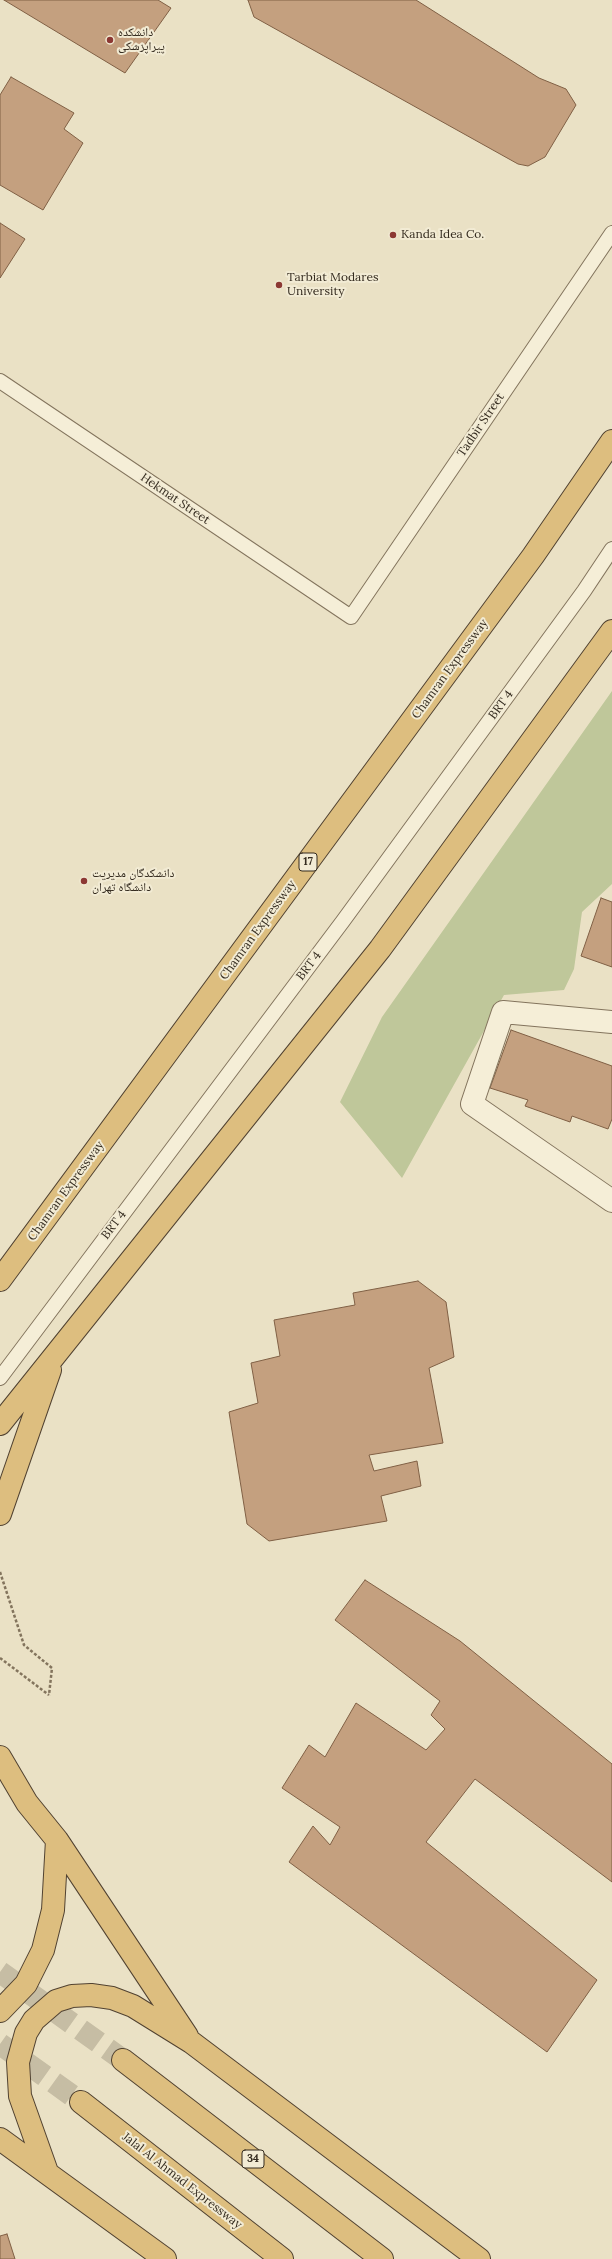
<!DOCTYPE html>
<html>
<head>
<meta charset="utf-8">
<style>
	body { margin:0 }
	canvas { display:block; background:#eae1c5 }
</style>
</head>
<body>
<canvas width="612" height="2259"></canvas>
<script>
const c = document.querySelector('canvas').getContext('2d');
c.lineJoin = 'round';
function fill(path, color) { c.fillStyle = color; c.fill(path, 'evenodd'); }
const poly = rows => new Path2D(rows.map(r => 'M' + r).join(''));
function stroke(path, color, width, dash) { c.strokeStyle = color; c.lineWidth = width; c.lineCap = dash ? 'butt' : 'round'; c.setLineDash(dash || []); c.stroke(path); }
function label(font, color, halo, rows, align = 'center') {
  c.font = font + ' Lora,"Noto Naskh Arabic",serif'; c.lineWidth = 4; c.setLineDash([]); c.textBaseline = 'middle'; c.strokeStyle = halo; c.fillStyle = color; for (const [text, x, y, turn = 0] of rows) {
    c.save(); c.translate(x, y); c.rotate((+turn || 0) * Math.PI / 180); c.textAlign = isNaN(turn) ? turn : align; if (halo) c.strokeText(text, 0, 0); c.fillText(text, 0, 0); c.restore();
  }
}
const green = poly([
	[612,691,612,884,582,912,574,969,564,990,504,995,402,1178,340,1102,382,1017]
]);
const building = poly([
	[4,0,158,0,171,8,125,73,4,0],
	[248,0,416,0,539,78,566,89,576,105,545,157,528,166,518,164,254,17,248,0],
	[11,77,74,113,64,129,83,143,43,210,0,185,0,95,11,77],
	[0,223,25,239,0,278,0,223],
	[601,898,612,902,612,967,581,956,601,898],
	[511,1030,612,1066,612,1119,608,1129,572,1116,570,1122,525,1106,528,1100,490,1088,511,1030],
	[418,1281,446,1302,454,1357,429,1368,443,1443,369,1455,374,1471,417,1461,421,1486,381,1496,387,1521,269,1541,247,1524,229,1412,258,1403,251,1363,280,1356,274,1320,355,1305,353,1293,418,1281],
	[365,1580,460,1641,612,1764,612,1882,475,1779,426,1842,597,1980,547,2052,289,1862,313,1826,330,1845,340,1827,282,1788,309,1745,325,1757,356,1703,426,1750,445,1729,431,1715,440,1701,335,1620,365,1580],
	[7,2234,15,2259,0,2259,0,2236,7,2234]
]);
const trunkTunnel = poly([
	[0,1972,123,2060],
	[0,2044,81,2102]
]);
const path = poly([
	[0,1572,24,1645,52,1668,49,1695],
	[0,1658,49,1695]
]);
const service = poly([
	[0,381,351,617,612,233],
	[0,1378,343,921,584,591,612,549]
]);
const minor = poly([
	[612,1022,503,1012,472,1104,612,1201]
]);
const trunk = poly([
	[0,1280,533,556,612,441],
	[0,1424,380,949,612,631],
	[0,1514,50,1370],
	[0,1757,27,1803,57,1840,187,2036],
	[0,2011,26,1984,43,1950,53,1910,57,1840],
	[123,2060,382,2259],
	[81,2102,282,2259],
	[0,2139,165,2259],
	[47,2172,20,2096,18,2062,26,2033,34,2020,56,2001,72,1996,91,1995,112,1998,133,2006,191,2042,479,2259]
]);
const markers = [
	[110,40,4,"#8c3833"],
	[393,235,4,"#8c3833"],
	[279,285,4,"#8c3833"],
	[84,881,4,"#8c3833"]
];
const shields = [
	[308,862,18],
	[253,2159,22]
];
const shieldNames = [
	["17",308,862],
	["34",253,2159]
];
const poiNames = [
	["دانشکده",118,33],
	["پیراپزشکی",118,47],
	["Kanda Idea Co.",401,235],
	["Tarbiat Modares",287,278],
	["University",287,292],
	["دانشکدگان مدیریت",92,874],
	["دانشگاه تهران",92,888]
];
const streetNames = [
	["Tadbir Street",481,425,-56],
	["Hekmat Street",175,499,34],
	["Chamran Expressway",450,669,-54],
	["BRT 4",501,705,-54],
	["Chamran Expressway",258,930,-54],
	["BRT 4",309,966,-53],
	["Chamran Expressway",66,1191,-54],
	["BRT 4",114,1225,-53],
	["Jalal Al Ahmad Expressway",182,2181,38]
];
fill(green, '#bfc79a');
fill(building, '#c4a07f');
stroke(building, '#806045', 1);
stroke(trunkTunnel, '#c6bda4', 22, [22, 11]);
stroke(service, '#83745d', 16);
stroke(minor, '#83745d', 24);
stroke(trunk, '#514231', 24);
stroke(path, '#83745d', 2.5, [3, 2]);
stroke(service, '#f5eed7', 14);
stroke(minor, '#f5eed7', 22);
stroke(trunk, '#ddbe7f', 22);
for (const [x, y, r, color] of markers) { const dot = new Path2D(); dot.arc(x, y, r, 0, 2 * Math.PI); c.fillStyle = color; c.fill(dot); stroke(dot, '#f2ebd4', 1.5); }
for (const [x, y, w] of shields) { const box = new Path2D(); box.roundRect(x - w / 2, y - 9, w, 18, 3); c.fillStyle = '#f2ebd4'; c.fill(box); stroke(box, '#342b1f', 1); }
label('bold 11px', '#342b1f', null, shieldNames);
label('12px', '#342b1f', '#f2ebd4', poiNames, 'left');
label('12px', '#342b1f', '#f2ebd4', streetNames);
</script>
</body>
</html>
